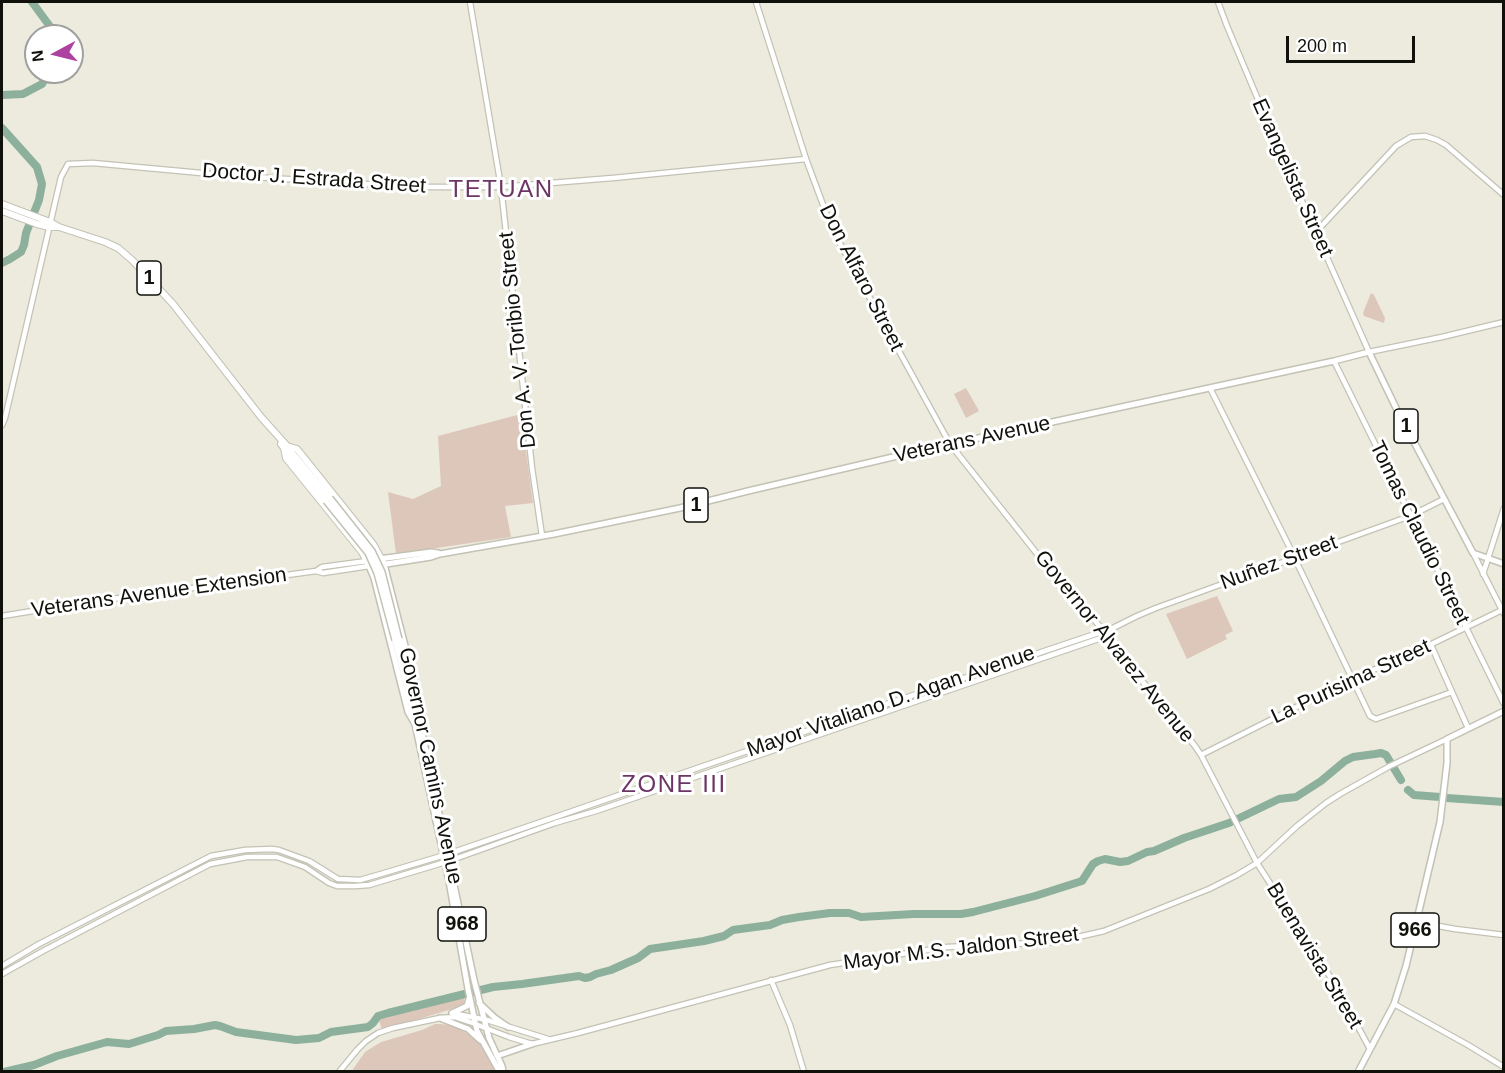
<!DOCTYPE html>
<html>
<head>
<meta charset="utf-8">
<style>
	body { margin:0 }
	#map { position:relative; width:1505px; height:1073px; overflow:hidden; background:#ecebde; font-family:Arial,sans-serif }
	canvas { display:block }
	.frame { position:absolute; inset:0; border:3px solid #11110c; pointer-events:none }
	.north { position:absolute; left:24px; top:24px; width:60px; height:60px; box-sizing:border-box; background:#fff; border:2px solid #a0a09e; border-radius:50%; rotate:263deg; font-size:16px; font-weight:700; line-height:24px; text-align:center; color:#11110c }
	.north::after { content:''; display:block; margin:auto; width:21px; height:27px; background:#ae42a1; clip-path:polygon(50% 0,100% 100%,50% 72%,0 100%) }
	.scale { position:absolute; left:1286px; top:36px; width:129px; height:27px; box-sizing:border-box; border:3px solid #11110c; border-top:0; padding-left:8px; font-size:18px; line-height:21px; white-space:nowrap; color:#11110c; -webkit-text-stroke:4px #fff; paint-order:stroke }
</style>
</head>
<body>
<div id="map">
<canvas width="1505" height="1073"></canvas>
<div class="frame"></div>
<div class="north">N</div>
<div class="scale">200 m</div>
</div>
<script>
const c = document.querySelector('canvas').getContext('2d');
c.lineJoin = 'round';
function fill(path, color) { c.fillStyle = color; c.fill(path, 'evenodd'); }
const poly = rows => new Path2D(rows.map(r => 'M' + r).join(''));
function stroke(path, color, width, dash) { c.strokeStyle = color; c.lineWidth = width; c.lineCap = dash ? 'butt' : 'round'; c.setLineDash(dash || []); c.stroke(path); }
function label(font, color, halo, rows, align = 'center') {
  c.font = font + ' Arial,sans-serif'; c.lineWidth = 6; c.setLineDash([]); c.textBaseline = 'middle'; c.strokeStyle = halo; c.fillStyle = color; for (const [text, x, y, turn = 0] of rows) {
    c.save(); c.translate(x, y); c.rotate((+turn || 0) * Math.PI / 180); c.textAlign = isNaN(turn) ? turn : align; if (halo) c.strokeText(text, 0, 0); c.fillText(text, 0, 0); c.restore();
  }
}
const green = poly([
	[1371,293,1374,295,1385,318,1384,323,1364,316,1363,313],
	[966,388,979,411,966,418,954,394],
	[521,414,533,503,505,506,511,537,396,554,388,492,413,499,441,486,438,436],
	[1217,596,1233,631,1225,635,1227,639,1187,659,1166,614],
	[464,996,465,1003,462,1006,382,1030,378,1017],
	[435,1024,441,1024,454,1026,477,1039,496,1071,351,1072,365,1052,381,1042,422,1030]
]);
const river = poly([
	[32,2,57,36],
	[2,95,23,94,42,84,49,72],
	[2,128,37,167,42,184,39,200,26,233,24,245,21,252,10,259,2,263],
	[1408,790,1414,795,1440,797],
	[1447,798,1504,802],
	[4,1072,34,1065,57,1056,107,1042,129,1044,158,1035,166,1031,194,1029,215,1025,220,1026,236,1032,296,1040,319,1038,331,1032,368,1027,373,1023,378,1016,388,1013,493,987,522,984,579,976,585,978,590,977,596,974,611,970,638,958,650,949,704,941,724,936,733,930,770,925,782,920,799,917,830,913,849,913,861,917,914,914,961,914,973,912,1035,896,1082,881,1093,864,1098,861,1105,859,1120,862,1128,861,1147,852,1154,851,1184,838,1229,823,1279,799,1296,797,1321,781,1345,761,1353,757,1375,754,1381,753,1386,755,1401,780]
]);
const tertiary = poly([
	[470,2,501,187,532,468,542,536],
	[1316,232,1396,146,1411,137,1425,136,1437,140,1446,145,1504,195],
	[1334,361,1504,704],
	[1210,388,1287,542,1370,716,1376,719,1452,692],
	[2,425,5,418,61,177,68,164,93,163,223,175,413,187,501,187,613,178,806,159],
	[1483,574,1504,508],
	[1431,645,1468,728],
	[1416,922,1455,929,1504,935],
	[771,980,790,1025,804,1072],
	[1394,1004,1468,1045,1504,1067]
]);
const secondary = poly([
	[756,2,806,159,832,229,950,444,1038,555,1103,630,1121,655,1195,746,1201,755,1257,863,1336,986,1370,1049],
	[1218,2,1227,26,1281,154,1369,352,1442,337,1504,322],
	[1473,553,1504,614],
	[316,571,322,567,367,561],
	[2,616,76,604,316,571,323,573,369,566],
	[1201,755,1352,679,1413,653,1502,610],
	[2,966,39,944,211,856,245,850,272,849,279,850,309,861,338,879,360,880,381,874,448,854,750,750,1113,628,1137,616,1156,608,1410,516,1444,499],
	[2,974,43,951,210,864,247,857,277,857,305,867,329,883,337,886,355,886,369,885,449,861,555,823,596,811,1107,636],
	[452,1013,487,1020,548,1039],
	[339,1072,357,1050,366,1041,378,1033,393,1028,440,1018,455,1017,470,1022,509,1037,532,1044,578,1033,830,965,947,947,1056,942,1104,931,1209,889,1237,875,1257,863,1297,826,1326,803,1340,794,1390,766,1447,739]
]);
const primary = poly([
	[287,446,330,498],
	[285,449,326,501],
	[379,559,431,552,438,553],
	[384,564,421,708,420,723,474,980,489,1038,502,1066,503,1072],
	[380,565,431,557,440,554,554,534,680,508,748,491,923,450,1334,361,1369,352,1397,410,1473,553,1504,564],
	[371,566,369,566,374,578,408,712,415,724,449,881,468,989,477,1031,498,1069,503,1072],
	[399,639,419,718],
	[395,640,415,719],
	[479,1003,495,1018,508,1027],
	[452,1013,467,1006,469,999],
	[440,1018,468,1029,480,1040],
	[497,1056,532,1044],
	[1358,1072,1394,1004,1406,966,1440,822,1447,763,1447,739,1504,711]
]);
const trunk = poly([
	[2,204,50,222,59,227],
	[2,211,37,224,49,227,59,227,105,242,118,248,132,260,173,304,261,417,287,446,297,449,373,544,384,564],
	[281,444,284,448,286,458,362,552,369,566]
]);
const primaryBridge = poly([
	[330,498,372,551,382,572,399,639],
	[326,501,368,553,377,573,395,640]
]);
const shields = [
	[149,278,24],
	[1406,426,24],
	[696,505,24],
	[462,924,48],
	[1415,930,48]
];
const shieldNames = [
	["1",149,278],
	["1",1406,426],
	["1",696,505],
	["968",462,924],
	["966",1415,930]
];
const streetNames = [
	["Evangelista Street",1292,178,66],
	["Doctor J. Estrada Street",314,179,4],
	["Don Alfaro Street",861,278,63],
	["Don A. V. Toribio Street",518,340,-96],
	["Veterans Avenue",972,440,-12],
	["Tomas Claudio Street",1419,533,64],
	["Nuñez Street",1279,563,-20],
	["Veterans Avenue Extension",159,593,-8],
	["Governor Alvarez Avenue",1114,647,51],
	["La Purisima Street",1351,682,-25],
	["Mayor Vitaliano D. Agan Avenue",891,702,-19],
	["Governor Camins Avenue",430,766,78],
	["Mayor M.S. Jaldon Street",961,949,-7],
	["Buenavista Street",1314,956,59]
];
const quarterNames = [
	["TETUAN",501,190],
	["ZONE III",674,785]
];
fill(green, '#ddc7ba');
stroke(river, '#8cb09b', 8);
stroke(tertiary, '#c3c2b5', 7);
stroke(secondary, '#c3c2b5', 7);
stroke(primary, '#c3c2b5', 8);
stroke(trunk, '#c3c2b5', 8);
stroke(tertiary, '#fff', 4.5);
stroke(secondary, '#fff', 4.5);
stroke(primary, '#fff', 5);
stroke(trunk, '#fff', 6);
stroke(primaryBridge, '#c3c2b5', 8, []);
stroke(primaryBridge, '#fff', 5);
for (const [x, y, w] of shields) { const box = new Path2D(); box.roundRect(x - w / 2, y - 17, w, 34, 4.5); c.fillStyle = '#fff'; c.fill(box); stroke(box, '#11110c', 1.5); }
label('bold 20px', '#11110c', null, shieldNames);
label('21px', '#11110c', '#fff', streetNames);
c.letterSpacing = '1.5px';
label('24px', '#6c3664', '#fff', quarterNames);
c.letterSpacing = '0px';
</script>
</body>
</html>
